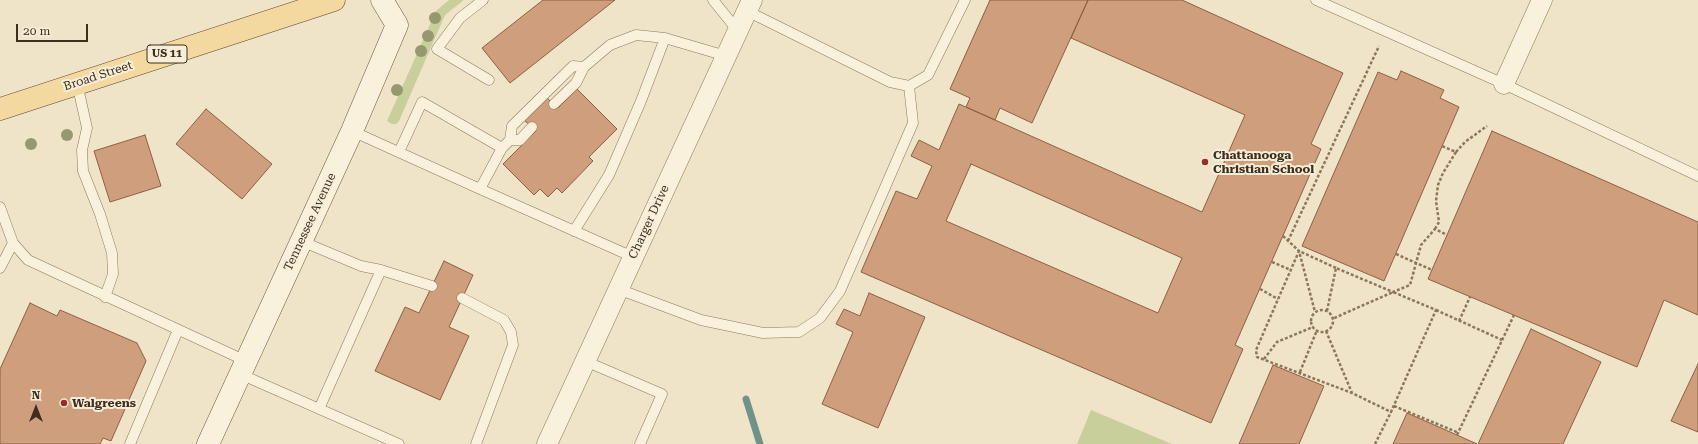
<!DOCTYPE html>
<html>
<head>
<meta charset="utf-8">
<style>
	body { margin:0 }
	#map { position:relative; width:1698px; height:444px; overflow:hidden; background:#f0e4c8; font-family:"Roboto Serif",serif }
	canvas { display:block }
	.north { position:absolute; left:16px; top:388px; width:40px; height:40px; -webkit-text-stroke:3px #f7eed8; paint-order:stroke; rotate:0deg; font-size:11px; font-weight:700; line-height:16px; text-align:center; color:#3d2e20 }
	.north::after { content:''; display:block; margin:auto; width:14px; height:18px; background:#3d2e20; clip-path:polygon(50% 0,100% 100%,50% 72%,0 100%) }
	.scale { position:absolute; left:16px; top:24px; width:72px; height:18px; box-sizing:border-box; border:2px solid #3d2e20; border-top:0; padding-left:5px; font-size:12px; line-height:14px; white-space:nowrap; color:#3d2e20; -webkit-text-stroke:3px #f7eed8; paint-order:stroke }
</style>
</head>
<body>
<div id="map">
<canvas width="1698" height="444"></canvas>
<div class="north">N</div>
<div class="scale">20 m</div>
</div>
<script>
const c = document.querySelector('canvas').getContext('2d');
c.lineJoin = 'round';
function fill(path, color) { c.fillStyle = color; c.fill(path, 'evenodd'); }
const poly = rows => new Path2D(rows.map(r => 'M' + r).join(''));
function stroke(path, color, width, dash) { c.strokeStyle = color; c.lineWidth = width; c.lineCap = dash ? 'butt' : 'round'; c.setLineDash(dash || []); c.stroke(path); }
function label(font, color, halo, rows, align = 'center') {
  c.font = font + ' "Roboto Serif",serif'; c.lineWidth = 4; c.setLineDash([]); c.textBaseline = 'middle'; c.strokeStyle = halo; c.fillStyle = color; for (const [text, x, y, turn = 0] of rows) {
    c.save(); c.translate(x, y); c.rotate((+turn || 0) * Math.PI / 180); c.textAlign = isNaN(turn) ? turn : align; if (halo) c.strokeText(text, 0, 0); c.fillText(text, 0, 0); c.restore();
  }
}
const green = poly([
	[449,0,464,0,445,15,399,121,396,124,392,124,387,121,436,11],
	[1091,410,1172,444,1077,444]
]);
const stream = poly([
	[746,399,760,444]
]);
const building = poly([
	[543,0,615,0,510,83,482,48,543,0],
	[990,0,1088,0,1032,123,1000,108,995,120,966,107,970,98,950,89,990,0],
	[1088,0,1182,0,1343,73,1311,144,1321,149,1235,345,1243,349,1211,423,861,272,896,191,917,199,932,166,911,156,919,140,939,150,959,104,1202,212,1245,115,1071,38,1088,0],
	[971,164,1182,258,1158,313,946,221,971,164],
	[1401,71,1444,90,1440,98,1459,107,1384,281,1302,246,1378,72,1397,80,1401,71],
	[577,89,617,129,589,157,593,161,562,193,557,188,548,197,540,189,534,195,503,164,536,131,524,120,546,97,558,108,577,89],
	[206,109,272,164,242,199,176,144,206,109],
	[1492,131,1698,222,1698,315,1664,300,1637,367,1428,279,1492,131],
	[145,135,161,186,110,202,94,151,145,135],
	[444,261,473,275,449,327,469,336,440,400,375,371,405,307,419,313,444,261],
	[869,293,925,317,878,428,822,404,853,332,836,324,844,309,860,316,869,293],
	[30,303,57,316,60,310,137,343,146,361,111,441,103,438,100,444,0,444,0,369,30,303],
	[1531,329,1601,362,1563,444,1478,444,1531,329],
	[1698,364,1698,432,1671,421,1698,364],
	[1273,365,1324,386,1299,444,1239,444,1273,365],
	[1407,413,1457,435,1477,444,1393,444,1407,413]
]);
const path = poly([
	[1456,152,1465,142,1487,126],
	[1435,229,1439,222,1436,201,1438,185,1443,173,1456,152,1442,146],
	[1283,236,1299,251,1315,312],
	[1288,241,1379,46],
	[1396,254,1432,270],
	[1272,262,1291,270],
	[1336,268,1299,251,1256,350,1257,357,1352,393],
	[1260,289,1278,299],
	[1436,310,1502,340],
	'1311 321a11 11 0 1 1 22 0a11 11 0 1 1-22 0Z',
	[1327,311,1336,268,1393,292,1410,285,1421,245,1435,229,1447,235],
	[1459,321,1470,297],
	[1326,331,1352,393,1391,412,1436,310,1393,292,1332,319],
	[1264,359,1277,342,1313,327],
	[1300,372,1317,330],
	[1394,406,1459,433],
	[1457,435,1514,315],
	[1375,444,1391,412]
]);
const service = poly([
	[483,0,460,18,437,49,489,80],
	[713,0,738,31],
	[1316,0,1504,84,1698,176],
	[747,11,890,82,909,86,928,75,965,0],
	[77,83,87,128,82,150,83,171,100,214,112,253,113,274,105,297],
	[554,104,576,83,584,67],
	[352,131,480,189,502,148,422,102,399,152],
	[510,140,520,140,532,127],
	[502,148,510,140,512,126,573,66,584,67,610,45,636,35,665,38,726,56],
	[480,189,633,257],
	[0,207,13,243,28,260,246,361],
	[574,231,609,175,641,101,665,38],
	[301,241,361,266,381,270,432,286],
	[0,268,13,243],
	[618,289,701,320,763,333,799,332,820,318,840,291,913,123,909,86],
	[462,298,504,320,511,332,513,345,476,444],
	[585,361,662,394,640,444],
	[240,374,399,444],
	[319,409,381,270],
	[130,444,178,330]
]);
const minor = poly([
	[1504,84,1542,0],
	[547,444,752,0]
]);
const secondary = poly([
	[208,444,352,131,397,25,382,0]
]);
const primary = poly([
	[0,109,334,0]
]);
const trees = [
	[435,18],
	[428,36],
	[421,51],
	[397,90],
	[67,135],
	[31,144]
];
const markers = [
	[1205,162,4,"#9e2a2b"],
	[64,403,4,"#9e2a2b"]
];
const shields = [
	[167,54,40]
];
const shieldNames = [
	["US 11",167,54]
];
const streetNames = [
	["Broad Street",98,76,-18],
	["Tennessee Avenue",310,222,-65],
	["Charger Drive",649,222,-65]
];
const poiNames = [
	["Chattanooga",1213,155],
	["Christian School",1213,169],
	["Walgreens",72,403]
];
fill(green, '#c9cf9b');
stroke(stream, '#6f938a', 7);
fill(building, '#cf9f7d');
stroke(building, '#8d5f41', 1);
stroke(service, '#8d765c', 11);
stroke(minor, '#8d765c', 21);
stroke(secondary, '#6f573f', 23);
stroke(primary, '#5b4430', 23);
stroke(path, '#8d765c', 2.5, [3, 2]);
stroke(service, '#faf1dc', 10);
stroke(minor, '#faf1dc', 20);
stroke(secondary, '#faf1dc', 22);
stroke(primary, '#f3d9a0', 22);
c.fillStyle = '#96986f';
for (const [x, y] of trees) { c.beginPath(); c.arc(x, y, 6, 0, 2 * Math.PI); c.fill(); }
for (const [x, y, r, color] of markers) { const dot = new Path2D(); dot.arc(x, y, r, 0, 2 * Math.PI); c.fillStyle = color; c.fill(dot); stroke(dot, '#f7eed8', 1.5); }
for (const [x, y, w] of shields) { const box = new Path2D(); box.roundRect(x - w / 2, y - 9, w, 18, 3); c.fillStyle = '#f7eed8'; c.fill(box); stroke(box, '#3d2e20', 1); }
label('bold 11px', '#3d2e20', null, shieldNames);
label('12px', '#3d2e20', '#f7eed8', streetNames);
label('bold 12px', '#3d2e20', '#f7eed8', poiNames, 'left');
</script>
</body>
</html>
